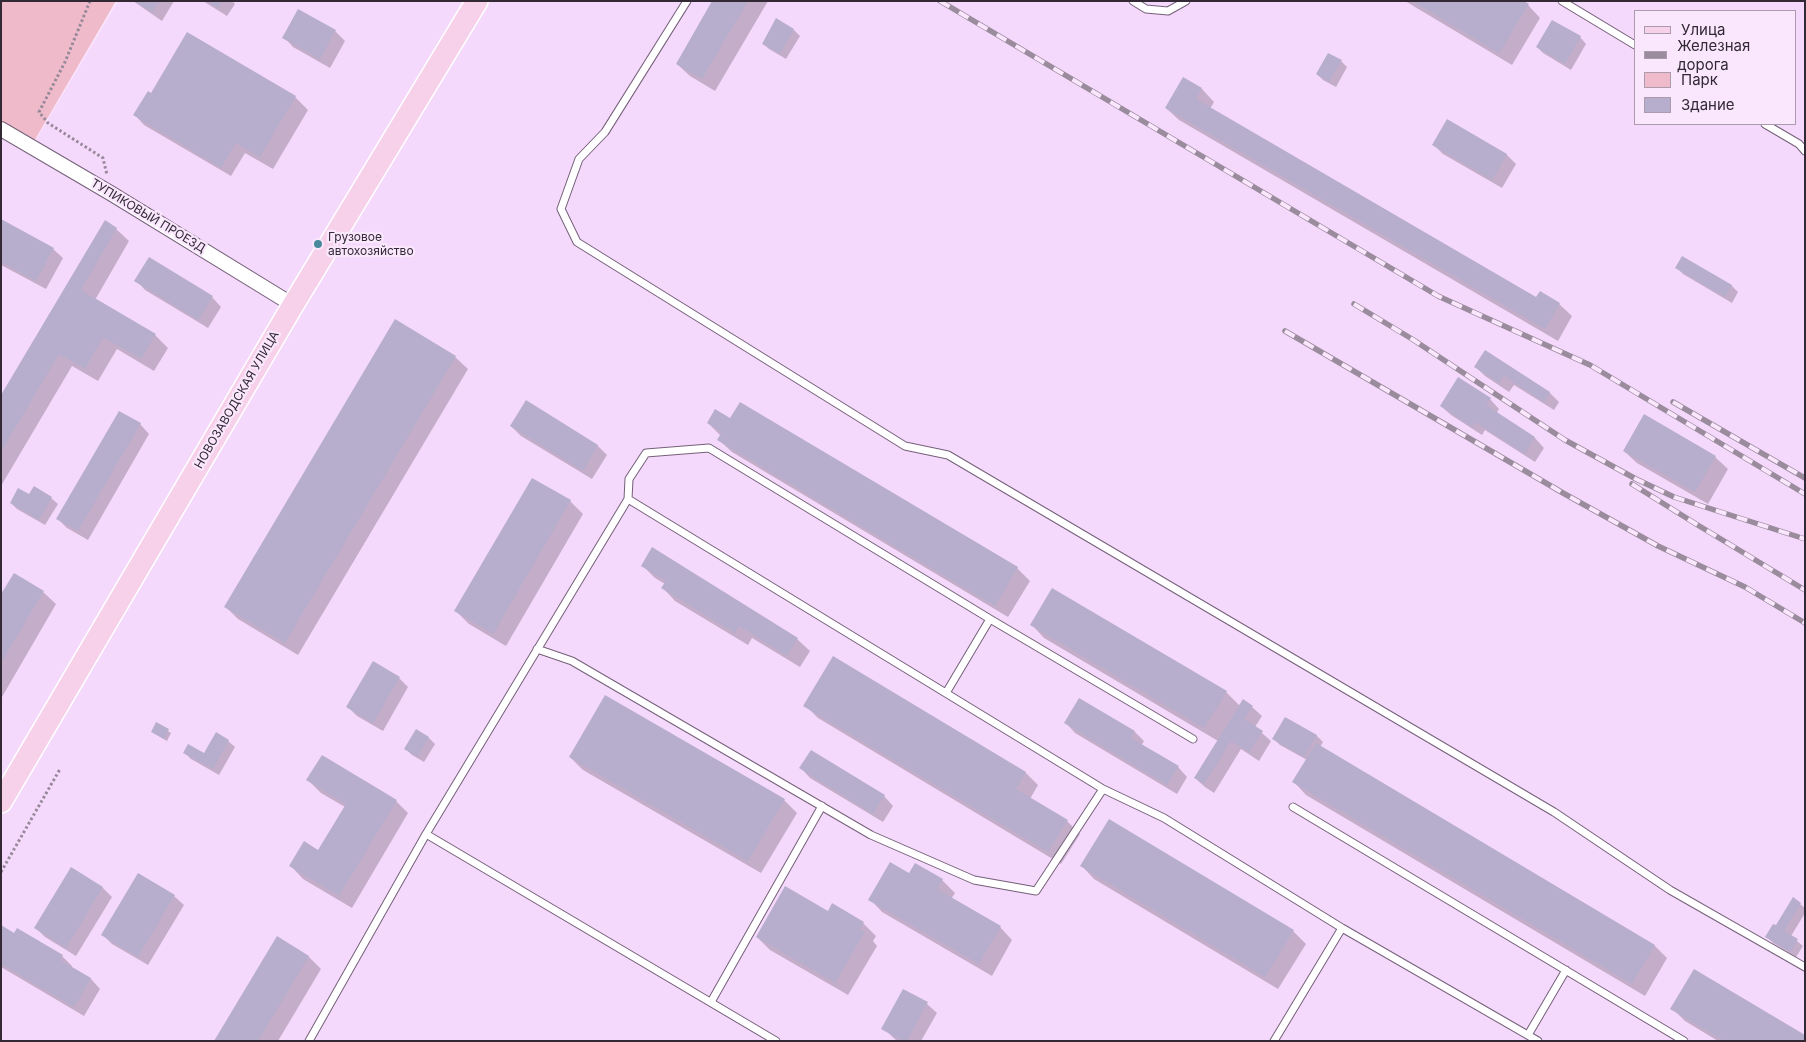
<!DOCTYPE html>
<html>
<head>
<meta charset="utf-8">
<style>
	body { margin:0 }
	#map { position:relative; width:1806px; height:1042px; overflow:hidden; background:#fae7fe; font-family:Inter,sans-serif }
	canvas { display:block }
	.frame { position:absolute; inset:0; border:2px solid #322934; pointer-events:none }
	.legend { position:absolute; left:1634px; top:10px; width:162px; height:115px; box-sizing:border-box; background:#fae7fe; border:1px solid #aa9bad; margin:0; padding:6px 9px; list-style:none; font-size:15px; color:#322934 }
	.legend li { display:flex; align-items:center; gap:10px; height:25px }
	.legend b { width:25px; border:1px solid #aa9bad }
</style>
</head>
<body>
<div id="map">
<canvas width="1806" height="1042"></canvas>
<div class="frame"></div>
<ul class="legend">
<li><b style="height:6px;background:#f7d0ea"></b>Улица</li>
<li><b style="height:6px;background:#9a8c9d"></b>Железная дорога</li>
<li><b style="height:14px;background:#efbbca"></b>Парк</li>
<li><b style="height:14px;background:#b7aecd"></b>Здание</li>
</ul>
</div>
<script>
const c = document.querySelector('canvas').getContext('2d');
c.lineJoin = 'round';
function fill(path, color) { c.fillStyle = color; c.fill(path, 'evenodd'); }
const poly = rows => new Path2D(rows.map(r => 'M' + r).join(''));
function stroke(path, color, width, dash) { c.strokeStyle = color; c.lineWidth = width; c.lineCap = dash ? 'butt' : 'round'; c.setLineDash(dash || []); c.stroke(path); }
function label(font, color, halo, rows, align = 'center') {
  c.font = font + ' Inter,sans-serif'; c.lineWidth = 4.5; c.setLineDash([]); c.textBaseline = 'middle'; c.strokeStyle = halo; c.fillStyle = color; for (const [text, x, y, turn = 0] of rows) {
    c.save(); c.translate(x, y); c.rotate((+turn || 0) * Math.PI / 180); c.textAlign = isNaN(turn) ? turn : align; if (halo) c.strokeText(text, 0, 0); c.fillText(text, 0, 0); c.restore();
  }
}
const built = poly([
	[118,1,472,1,290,300,34,143],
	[483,1,1805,1,1805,1041,1,1041,1,808],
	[1635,11,1795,11,1795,124,1635,124],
	[1,133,288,305,1,792]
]);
const green = poly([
	[1,1,116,1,33,143,1,124]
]);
const shadow = poly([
	[133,1,174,1,162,21],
	[203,1,232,1,235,4,227,16],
	[714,1,768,1,715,91,690,76,677,64],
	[1405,1,1522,1,1528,5,1540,18,1512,65],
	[299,11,335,31,345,41,330,68,293,47,284,37],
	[1552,21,1580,37,1586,44,1571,70,1543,53,1537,47],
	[794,30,800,36,786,59,769,49,763,43],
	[1341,61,1347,67,1336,87,1323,80,1317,74],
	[1184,78,1202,89,1214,102,1210,109,1537,299,1559,304,1572,316,1558,341,1179,120,1166,108],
	[151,94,295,97,308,110,273,169,245,153,231,176,144,125,135,115],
	[1448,121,1507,155,1516,164,1502,188,1443,154,1434,145],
	[1,221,53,249,63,258,46,289,1,265],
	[116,229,129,241,95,300,155,335,168,348,154,371,117,349,98,381,72,366,1,486,1,397],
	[1683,258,1732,286,1738,292,1732,303,1683,274,1677,268],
	[136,280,212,297,221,307,208,328,145,290],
	[1486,351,1550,393,1559,402,1554,410,1514,385,1509,392,1485,376,1476,367],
	[455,357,468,369,298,655,238,619,226,607],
	[1490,399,1499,409,1496,414,1535,438,1544,448,1535,462,1485,430,1482,435,1451,415,1441,406],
	[526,402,598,446,607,455,592,479,521,436,511,426],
	[708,423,1017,568,1030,581,1008,617,732,452,719,440,721,436],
	[140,424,149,434,88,540,67,528,58,519],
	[1624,451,1715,457,1728,469,1708,504,1637,463],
	[30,496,51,498,58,504,45,525,17,509,11,503],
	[570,501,583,514,506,646,469,624,456,611],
	[642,565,797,639,810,651,800,667,752,638,748,645,675,601,663,588,665,584,655,578],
	[43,592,56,604,2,697,1,597],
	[1032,625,1226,692,1240,706,1252,707,1262,716,1255,727,1271,741,1259,761,1241,749,1214,793,1205,787,1195,778,1218,741,1044,638],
	[399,678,408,687,383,731,357,716,348,707],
	[805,705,1026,773,1038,785,1030,799,1067,821,1080,834,1061,864,818,718],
	[1286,718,1317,736,1323,742,1320,747,1655,946,1667,958,1645,996,1306,795,1294,782,1307,760,1280,745,1274,739],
	[1066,723,1135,732,1144,741,1141,746,1178,767,1187,777,1177,794,1075,733],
	[157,724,171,733,167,741,152,732],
	[416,731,429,738,435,744,424,762,412,755,406,749],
	[228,741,235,747,219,775,191,759,185,753,205,755],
	[570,757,784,800,797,813,761,873,583,770],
	[801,768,884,796,893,806,883,822,810,778],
	[308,780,396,801,408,813,352,908,303,879,291,866,318,852,345,807,321,793],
	[916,865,942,880,955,893,951,899,1000,927,1012,940,992,976,882,912,870,899,910,875],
	[1082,866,1293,931,1306,944,1278,989,1094,879],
	[72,869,103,888,112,897,76,956,45,937,36,928],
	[174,896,184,905,148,965,112,944,103,935],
	[1800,904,1805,908,1805,913,1791,936,1803,946,1796,957,1773,943,1767,936],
	[828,912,863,923,876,936,873,941,877,946,848,995,770,950,757,937],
	[1,927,15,935,18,930,62,956,72,966,71,968,91,979,100,989,84,1016,1,967],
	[308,956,321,969,278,1041,216,1041],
	[904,990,927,1004,937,1013,921,1041,897,1041,883,1028],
	[1672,1008,1805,1041,1718,1041,1685,1021]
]);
const building = poly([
	[134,1,159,1,152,12],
	[207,1,222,1,218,8],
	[712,1,748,1,702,79,676,64],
	[1412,1,1524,1,1529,4,1499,53],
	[298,9,336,30,320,59,282,38],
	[776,18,794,29,780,54,762,44],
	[1552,20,1581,36,1565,64,1536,47],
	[187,32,296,96,260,157,236,143,221,168,133,115,148,91,151,93],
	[1328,53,1342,60,1329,82,1316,74],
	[1183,77,1202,88,1196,99,1536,297,1540,291,1560,303,1545,329,1165,108],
	[1447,119,1507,154,1492,180,1432,145],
	[1,219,54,248,36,281,1,262],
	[105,220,117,228,81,290,156,334,141,359,103,337,85,369,59,354,1,452,1,395],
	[1682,256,1732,285,1725,297,1675,268],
	[149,257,213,296,198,320,134,281],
	[395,319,456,356,285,643,224,607],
	[1485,350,1550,392,1544,402,1504,376,1499,383,1474,367],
	[1458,377,1491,398,1486,405,1535,437,1525,454,1475,422,1472,427,1440,406],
	[526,400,598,445,583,471,510,426],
	[740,402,1018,567,995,606,717,440,722,432,707,423,715,409,730,418],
	[119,411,141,423,78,531,56,519],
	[1644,414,1716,456,1695,492,1623,451],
	[532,478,571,500,493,634,454,611],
	[34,486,52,497,39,520,10,503,18,488,29,494],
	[652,547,798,638,787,656,739,626,735,633,661,588,666,581,641,566],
	[14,573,44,591,1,663,1,594],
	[1052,588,1227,691,1204,728,1030,625],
	[833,656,1026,772,1016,789,1068,820,1048,852,803,706],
	[373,661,400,677,373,723,346,707],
	[605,695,785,799,748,861,569,757],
	[1079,698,1135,731,1131,738,1179,766,1167,785,1064,723],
	[1243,699,1253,706,1244,719,1263,731,1249,752,1231,741,1204,784,1194,778],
	[1285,717,1317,735,1304,757,1272,739],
	[156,722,169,729,164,739,151,732],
	[416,729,429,737,418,757,404,749],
	[216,732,229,740,213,769,183,753,188,744,204,753],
	[1316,743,1655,945,1632,984,1292,782],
	[811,750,885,795,873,814,799,768],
	[322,755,397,800,339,896,289,866,304,841,318,850,346,804,306,780],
	[1109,819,1294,930,1265,977,1080,866],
	[890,862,909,873,915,863,943,879,937,889,1001,926,979,964,868,900],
	[71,867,103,887,66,948,34,928],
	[138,873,175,895,138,957,101,935],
	[785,886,828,911,832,903,864,922,860,929,865,932,835,983,756,937],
	[1793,897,1801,903,1784,931,1798,939,1790,952,1765,937,1773,924,1776,925],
	[1,925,14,933,17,928,63,955,60,960,91,978,74,1007,1,964],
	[277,936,309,956,258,1041,214,1041],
	[1694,969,1805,1035,1805,1041,1724,1041,1670,1009],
	[903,989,928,1002,907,1041,903,1041,881,1029]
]);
const path = poly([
	[90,1,65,62,39,112,48,123,103,158,107,175],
	[1,872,60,769]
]);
const service = poly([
	[687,1,605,132,579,159,561,209,577,242,905,446,948,455,1554,812,1670,890,1805,967],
	[1133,1,1146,9,1168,11,1186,1],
	[1562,1,1635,45],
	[1765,124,1799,144,1805,151],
	[628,499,629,479,646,453,709,448,990,619,1193,739],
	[537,649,572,661,871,835,974,880,1036,891,1103,789],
	[946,693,990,619],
	[1293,807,1684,1041],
	[426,834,776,1041],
	[711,1002,822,806],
	[1528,1035,1566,970],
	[309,1041,426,834,628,499,1103,789,1164,818,1342,928,1538,1041],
	[1274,1041,1342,928]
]);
const minor = poly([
	[1,129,112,194,293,305]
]);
const primary = poly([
	[1,802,293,305,477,1]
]);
const rail = poly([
	[940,1,1438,296,1590,365,1805,494],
	[1354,304,1412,339,1565,440,1636,479,1674,497,1805,539],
	[1285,331,1563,493,1658,546,1745,587,1805,623],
	[1673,402,1805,478],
	[1632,484,1696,524,1805,590]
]);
const markers = [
	[318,244,5,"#48899c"]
];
const streetNames = [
	["ТУПИКОВЫЙ ПРОЕЗД",148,216,31],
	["НОВОЗАВОДСКАЯ УЛИЦА",237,400,-60]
];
const poiNames = [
	["Грузовое",328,237],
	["автохозяйство",328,251]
];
fill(built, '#f5d9fc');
fill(green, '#efbbca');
fill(shadow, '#0003');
fill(building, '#b7aecd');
stroke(service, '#746079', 9);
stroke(minor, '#746079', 16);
stroke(primary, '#fff', 24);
stroke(path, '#97899a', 3, [2.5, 2.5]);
stroke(service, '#fff', 7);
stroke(minor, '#fff', 14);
stroke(primary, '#f7d0ea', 21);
stroke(rail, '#9a8c9d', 5.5);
stroke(rail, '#fae7fe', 4, [11]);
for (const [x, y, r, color] of markers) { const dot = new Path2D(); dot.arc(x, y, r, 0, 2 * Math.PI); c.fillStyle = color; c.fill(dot); stroke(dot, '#fae7fe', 2); }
label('12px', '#322934', '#fae7fe', streetNames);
label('12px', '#322934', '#fae7fe', poiNames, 'left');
</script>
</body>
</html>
